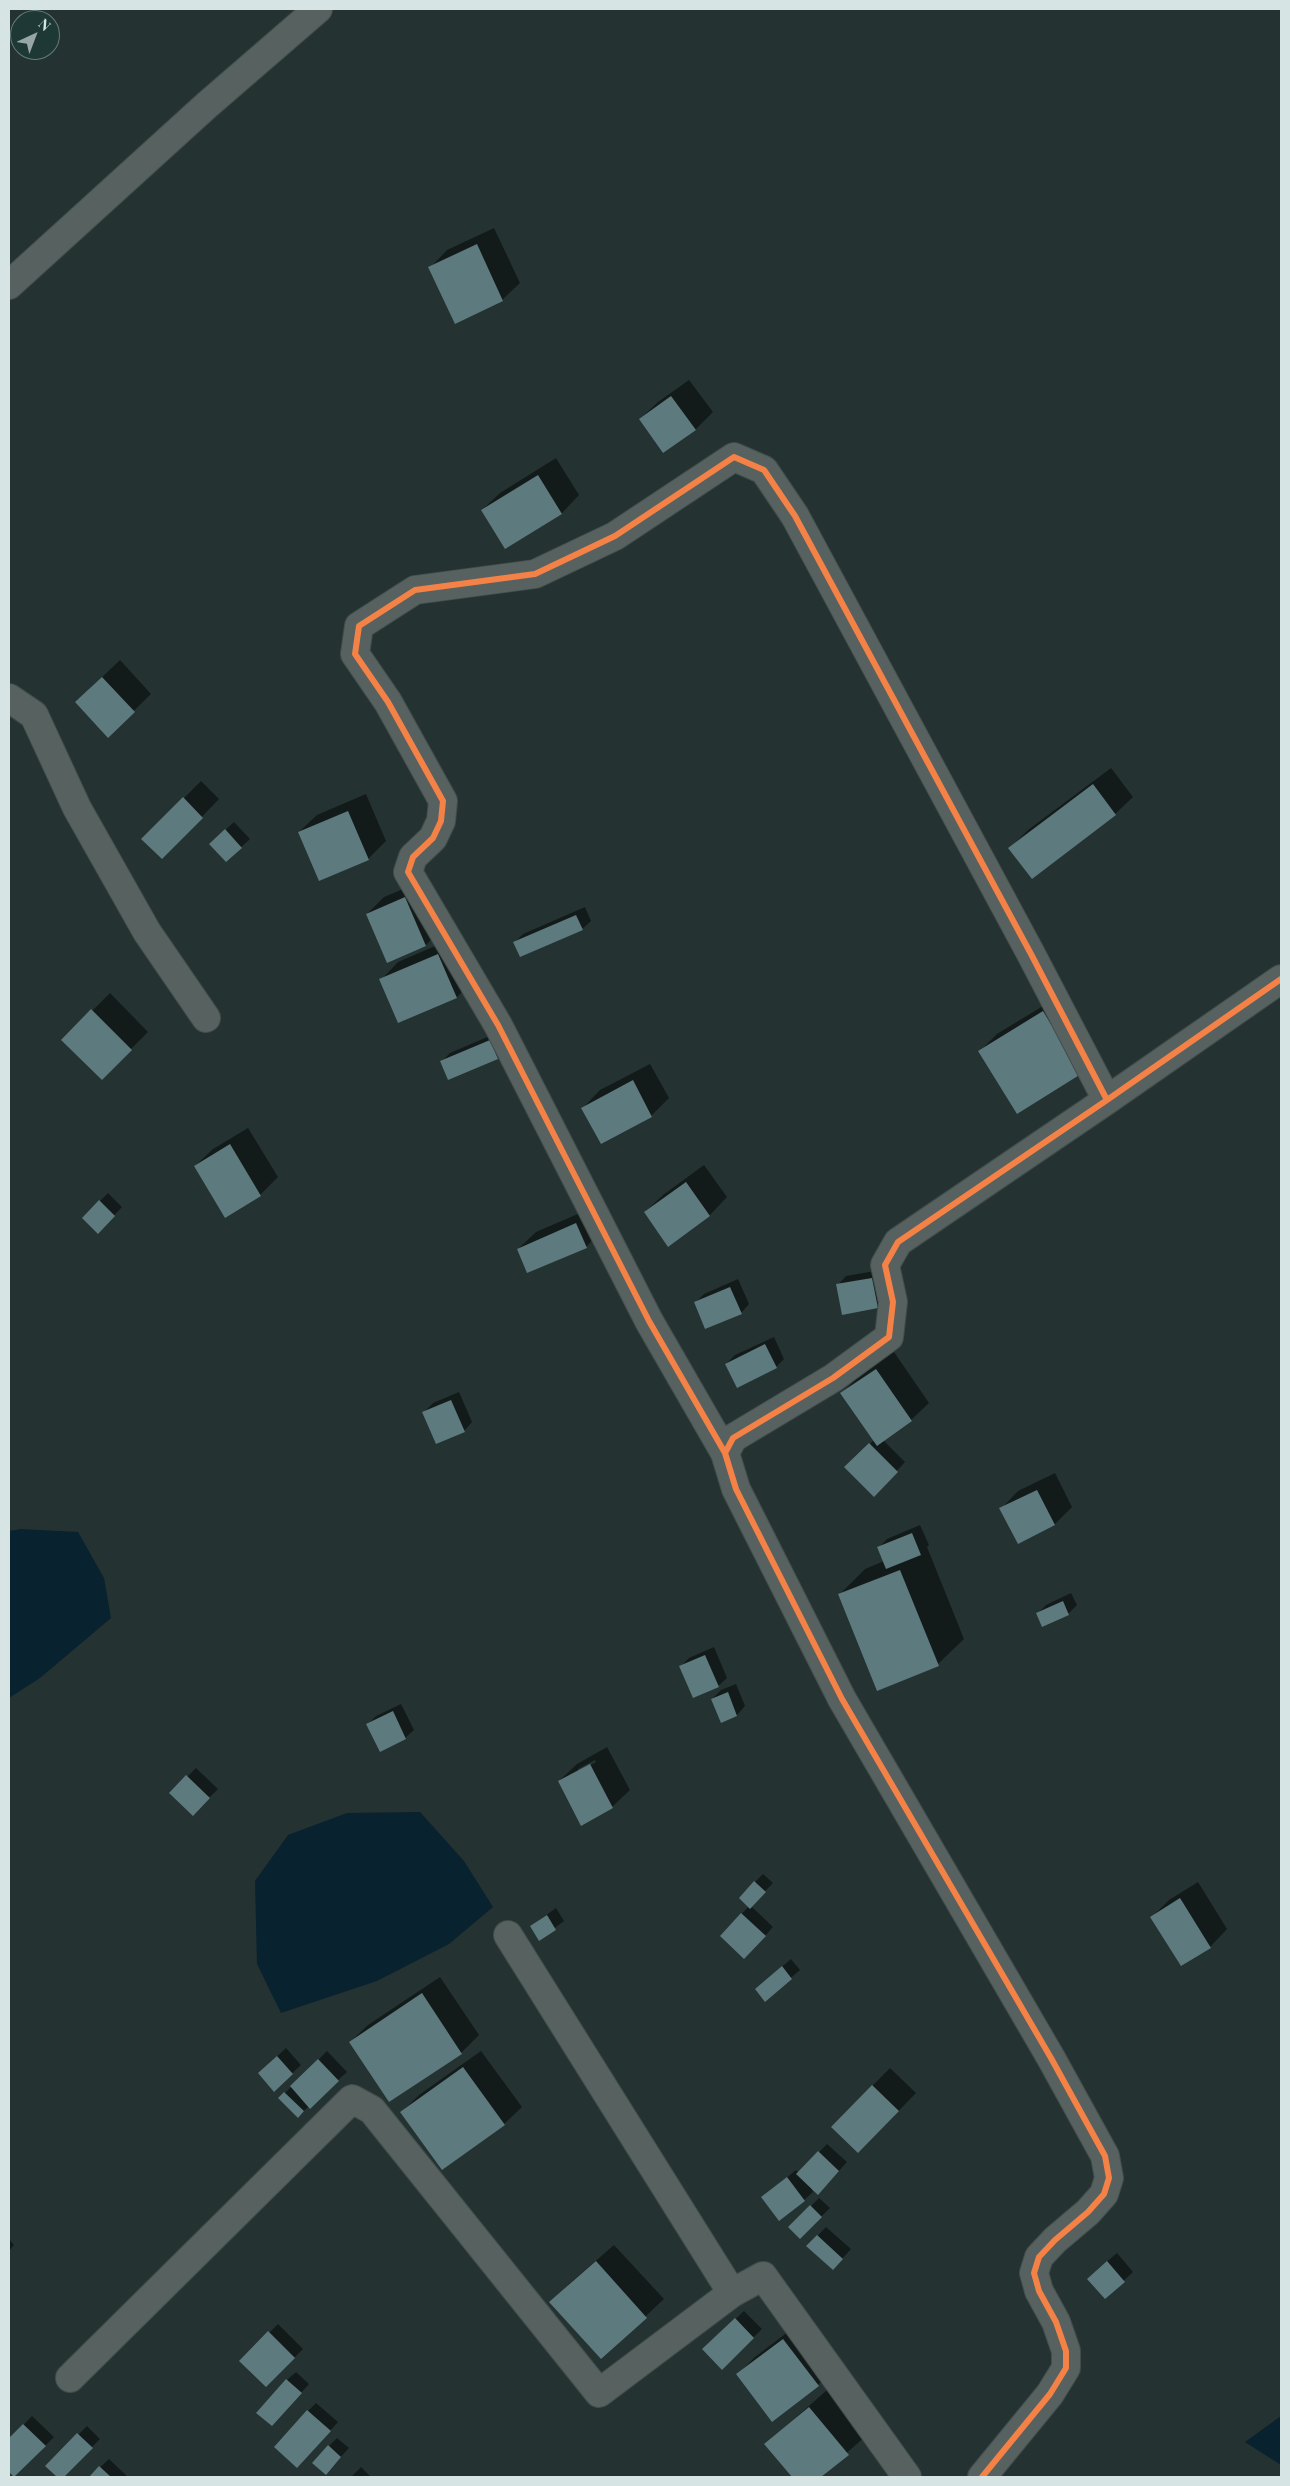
<!DOCTYPE html>
<html>
<head>
<meta charset="utf-8">
<style>
	body { margin:0 }
	#map { position:relative; width:1290px; height:2486px; overflow:hidden; background:#243231; font-family:"Playfair Display",serif }
	canvas { display:block }
	.frame { position:absolute; inset:0; border:10px solid #d6e5e3; pointer-events:none }
	.north { position:absolute; left:10px; top:10px; width:50px; height:50px; box-sizing:border-box; background:#1e3836; border:1px solid #687d7b; border-radius:50%; rotate:43deg; font-size:14px; font-weight:700; line-height:20px; text-align:center; color:#d6e5e3 }
	.north::after { content:''; display:block; margin:auto; width:18px; height:22px; background:#98a6a5; clip-path:polygon(50% 0,100% 100%,50% 72%,0 100%) }
</style>
</head>
<body>
<div id="map">
<canvas width="1290" height="2486"></canvas>
<div class="frame"></div>
<div class="north">N</div>
</div>
<script>
const c = document.querySelector('canvas').getContext('2d');
c.lineJoin = 'round';
function fill(path, color) { c.fillStyle = color; c.fill(path, 'evenodd'); }
const poly = rows => new Path2D(rows.map(r => 'M' + r).join(''));
function stroke(path, color, width, dash) { c.strokeStyle = color; c.lineWidth = width; c.lineCap = dash ? 'butt' : 'round'; c.setLineDash(dash || []); c.stroke(path); }
const water = poly([
	[21,1529,78,1532,104,1578,111,1618,40,1678,9,1698,9,1531],
	[420,1812,464,1861,493,1907,449,1944,377,1981,281,2013,257,1964,255,1881,288,1835,347,1813],
	[1281,2416,1281,2465,1245,2442]
]);
const shadow = poly([
	[494,228,520,283,502,300,430,268,447,250],
	[689,380,713,412,695,430,640,419,658,402],
	[556,458,579,495,562,513,505,548,482,510,500,493],
	[120,660,151,694,108,736,94,685],
	[1111,768,1133,797,1115,814,1010,848,1028,830],
	[201,781,219,799,162,858,143,839],
	[366,794,386,841,368,859,299,832,317,815],
	[234,822,250,839,226,861,220,835],
	[422,881,443,928,426,945,367,914,384,897],
	[585,907,591,921,582,929,515,942,523,934],
	[456,937,474,980,457,997,399,1022,381,980,398,962],
	[110,993,148,1032,102,1078,63,1040],
	[1061,995,1080,1073,980,1051,997,1034],
	[499,1032,506,1049,497,1058,441,1062,450,1053],
	[650,1064,669,1098,651,1116,583,1108,600,1090],
	[248,1128,278,1177,260,1195,225,1216,195,1166,213,1149],
	[704,1165,727,1197,710,1215,668,1245,645,1212,663,1195],
	[108,1193,122,1207,98,1232,83,1218],
	[594,1207,603,1229,586,1247,518,1249,536,1232],
	[881,1270,886,1298,877,1307,838,1285,846,1276],
	[738,1279,749,1304,741,1313,695,1303,704,1294],
	[774,1337,784,1359,776,1367,726,1364,735,1355],
	[894,1352,929,1403,911,1420,883,1440,905,1462,874,1495,846,1467,874,1440,842,1393,859,1376],
	[459,1392,472,1422,464,1431,424,1412,433,1403],
	[1055,1473,1072,1507,1055,1524,1018,1542,1001,1509,1018,1491],
	[920,1525,929,1545,927,1547,964,1639,938,1664,878,1689,840,1594,865,1569,884,1561,878,1548,887,1539],
	[1071,1593,1077,1605,1068,1614,1037,1614,1046,1605],
	[714,1647,727,1678,718,1686,681,1666,689,1658],
	[736,1684,745,1706,737,1715,722,1721,712,1699,721,1690],
	[401,1704,414,1730,405,1738,368,1724,376,1716],
	[607,1747,630,1790,612,1807,559,1781,577,1764],
	[595,1760,596,1762,578,1772,578,1769],
	[196,1768,218,1789,193,1814,171,1793],
	[763,1874,773,1883,751,1906,773,1927,753,1949,721,1936,749,1906,755,1882],
	[1198,1882,1227,1929,1210,1947,1152,1917,1169,1900],
	[556,1908,564,1921,540,1939,531,1926],
	[791,1959,800,1970,765,2000,765,1981],
	[440,1977,479,2035,461,2053,389,2101,350,2042,368,2025],
	[286,2048,301,2065,274,2090,268,2065],
	[327,2051,347,2072,298,2116,280,2098],
	[481,2051,522,2107,504,2124,402,2112,419,2095],
	[890,2068,916,2093,876,2134,832,2127],
	[827,2144,847,2162,826,2185,810,2186,813,2192,804,2200,763,2197,796,2170,799,2173],
	[819,2198,830,2208,800,2237,790,2227],
	[826,2227,851,2249,841,2260,808,2246],
	[9,2239,14,2245,9,2251],
	[614,2245,664,2299,601,2358,568,2285],
	[1117,2253,1133,2272,1105,2298,1097,2270],
	[744,2311,762,2329,722,2368,704,2349],
	[801,2322,835,2368,818,2385,738,2374,755,2357],
	[278,2324,303,2349,266,2386,241,2361],
	[296,2372,309,2384,280,2416,287,2380],
	[827,2390,866,2436,819,2477,794,2477,766,2444],
	[316,2403,338,2422,305,2458,308,2411],
	[32,2416,54,2437,15,2476,9,2470,9,2440],
	[87,2426,100,2439,62,2477,59,2477,47,2466],
	[337,2438,349,2448,334,2464,329,2446],
	[109,2459,128,2477,90,2477],
	[361,2467,371,2477,351,2477]
]);
const building = poly([
	[477,244,503,301,455,324,428,267],
	[671,396,696,430,663,453,639,419],
	[538,475,562,514,505,549,481,510],
	[102,677,135,712,108,738,75,702],
	[1093,784,1116,815,1032,879,1008,848],
	[183,797,203,818,162,859,141,839],
	[348,811,369,860,319,881,298,832],
	[225,829,242,848,226,862,209,844],
	[405,897,426,946,387,963,366,914],
	[576,915,583,930,520,957,513,942],
	[438,954,457,998,398,1023,379,979],
	[91,1009,132,1050,102,1080,61,1040],
	[1043,1011,1081,1074,1017,1114,978,1051],
	[490,1040,498,1059,448,1080,440,1061],
	[633,1080,652,1117,601,1144,581,1108],
	[230,1144,261,1196,225,1218,194,1166],
	[686,1182,710,1216,668,1247,644,1212],
	[99,1200,115,1216,98,1234,82,1218],
	[576,1223,587,1248,527,1273,517,1249],
	[872,1278,878,1308,842,1315,836,1284],
	[730,1287,742,1314,705,1329,694,1302],
	[765,1344,777,1368,737,1388,725,1364],
	[876,1369,912,1421,877,1446,840,1393],
	[451,1400,465,1432,436,1444,422,1412],
	[869,1443,898,1472,874,1497,844,1467],
	[1037,1490,1055,1525,1018,1544,999,1508],
	[912,1533,921,1555,886,1569,877,1547],
	[900,1570,939,1666,877,1691,838,1594],
	[1063,1601,1069,1615,1042,1627,1036,1613],
	[705,1655,719,1687,693,1698,679,1666],
	[728,1692,737,1716,721,1723,711,1699],
	[393,1711,406,1739,380,1752,366,1724],
	[590,1764,613,1808,581,1826,558,1781],
	[186,1775,210,1798,193,1816,169,1793],
	[754,1881,766,1892,750,1909,739,1898],
	[1180,1898,1211,1948,1181,1966,1150,1917],
	[741,1913,766,1936,744,1959,720,1936],
	[547,1915,556,1930,539,1941,530,1926],
	[782,1966,792,1979,765,2002,755,1989],
	[422,1993,462,2054,389,2102,349,2042],
	[277,2056,293,2074,274,2092,258,2073],
	[318,2059,339,2081,310,2109,290,2086],
	[463,2067,505,2125,442,2170,400,2112],
	[872,2085,899,2111,858,2153,831,2127],
	[284,2092,304,2111,298,2118,278,2098],
	[818,2151,839,2171,818,2195,796,2174],
	[787,2177,805,2201,779,2221,761,2197],
	[810,2205,822,2217,800,2239,788,2227],
	[817,2235,843,2259,833,2270,806,2246],
	[596,2261,647,2318,601,2359,549,2302],
	[1107,2261,1125,2282,1105,2299,1087,2279],
	[735,2318,754,2338,722,2370,702,2349],
	[268,2331,295,2358,266,2387,239,2361],
	[783,2339,819,2386,772,2422,736,2374],
	[286,2379,302,2393,272,2426,256,2413],
	[809,2407,849,2455,821,2477,792,2477,764,2444],
	[307,2410,331,2431,297,2468,274,2447],
	[23,2424,46,2446,14,2477,9,2472,9,2438],
	[77,2433,93,2448,64,2477,57,2477,45,2466],
	[328,2445,341,2457,326,2475,312,2463],
	[99,2466,111,2477,89,2477]
]);
const minor = poly([
	[9,285,207,105,318,9],
	[9,698,34,715,77,808,147,932,206,1018],
	[725,1453,649,1321,498,1025,408,872,413,857,433,838,441,821,443,801,388,702,355,654,359,626,415,590,535,574,615,536,734,457,764,470,795,516,1031,954,1107,1100],
	[508,1935,732,2293],
	[70,2378,352,2099,372,2110,599,2393,732,2293,763,2276,907,2477],
	[982,2477,1050,2394,1066,2368,1066,2351,1056,2322,1039,2291,1034,2273,1039,2257,1055,2240,1088,2212,1104,2194,1109,2178,1105,2156,1051,2058,842,1699,736,1489,725,1453,733,1438,833,1378,889,1337,893,1302,885,1265,898,1242,1107,1100,1281,979]
]);
const cycleway = poly([
	[725,1453,649,1321,498,1025,408,872,413,857,433,838,441,821,443,801,388,702,355,654,359,626,415,590,535,574,615,536,734,457,764,470,795,516,1031,954,1107,1100],
	[982,2477,1050,2394,1066,2368,1066,2351,1056,2322,1039,2291,1034,2273,1039,2257,1055,2240,1088,2212,1104,2194,1109,2178,1105,2156,1051,2058,842,1699,736,1489,725,1453,733,1438,833,1378,889,1337,893,1302,885,1265,898,1242,1107,1100,1281,979]
]);
fill(water, '#08222f');
fill(shadow, '#0007');
fill(building, '#5d7a7e');
stroke(minor, '#414e4c', 30);
stroke(minor, '#566160', 28);
stroke(cycleway, '#f48246', 6);
</script>
</body>
</html>
